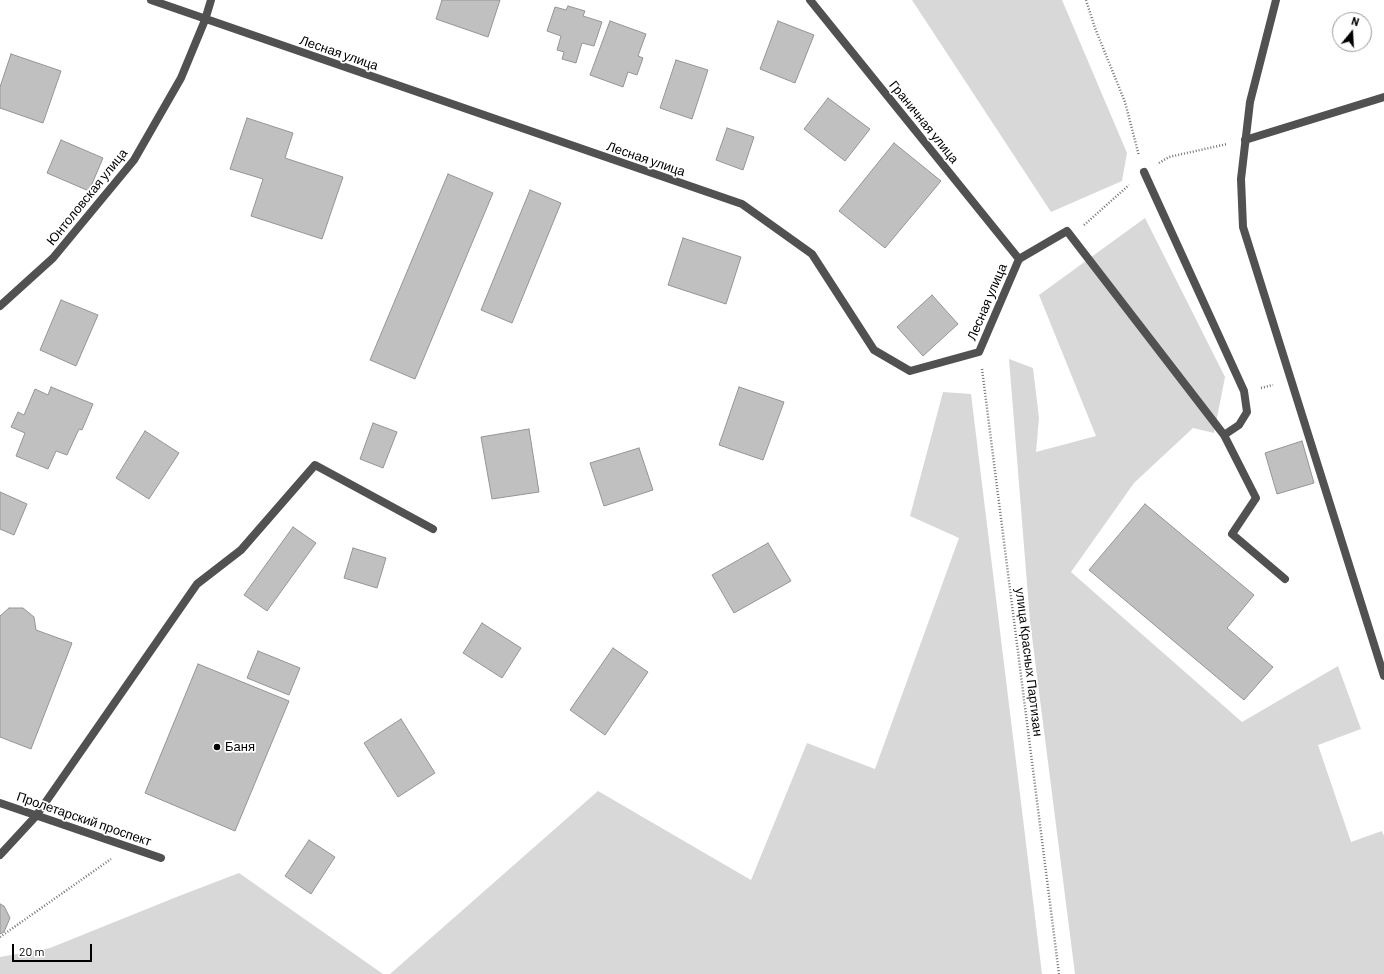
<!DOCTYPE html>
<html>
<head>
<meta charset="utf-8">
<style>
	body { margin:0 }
	#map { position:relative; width:1384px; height:974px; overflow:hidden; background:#fff; font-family:Barlow,sans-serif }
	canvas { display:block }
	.north { position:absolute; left:1332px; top:12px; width:40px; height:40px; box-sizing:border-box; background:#fff; border:1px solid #999; border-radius:50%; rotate:18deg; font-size:11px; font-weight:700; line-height:16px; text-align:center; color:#000 }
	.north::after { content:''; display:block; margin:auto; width:14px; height:18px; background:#000; clip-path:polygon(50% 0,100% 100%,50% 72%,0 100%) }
	.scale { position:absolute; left:12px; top:944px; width:80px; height:18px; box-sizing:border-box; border:2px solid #000; border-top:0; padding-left:5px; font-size:12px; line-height:14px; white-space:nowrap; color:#000; -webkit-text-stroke:3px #fff; paint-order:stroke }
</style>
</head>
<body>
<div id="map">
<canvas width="1384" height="974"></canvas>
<div class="north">N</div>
<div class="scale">20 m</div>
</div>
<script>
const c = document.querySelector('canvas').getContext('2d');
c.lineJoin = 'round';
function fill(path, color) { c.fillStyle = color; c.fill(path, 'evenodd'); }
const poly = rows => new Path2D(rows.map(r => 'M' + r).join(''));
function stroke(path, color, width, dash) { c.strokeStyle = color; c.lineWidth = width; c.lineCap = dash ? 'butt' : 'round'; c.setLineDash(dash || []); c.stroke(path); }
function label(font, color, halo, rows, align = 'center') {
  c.font = font + ' Barlow,sans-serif'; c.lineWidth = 3.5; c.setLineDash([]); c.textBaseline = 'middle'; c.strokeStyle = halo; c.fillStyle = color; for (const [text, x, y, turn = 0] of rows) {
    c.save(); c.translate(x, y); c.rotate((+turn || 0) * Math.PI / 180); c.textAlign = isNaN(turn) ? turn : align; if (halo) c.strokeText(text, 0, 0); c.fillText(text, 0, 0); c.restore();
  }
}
const green = poly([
	[912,0,1062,0,1127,153,1122,181,1051,212],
	[1145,218,1225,377,1214,433,1193,428,1134,483,1071,572,1242,722,1338,666,1361,729,1318,745,1351,842,1382,831,1384,836,1384,974,1075,974,1030,621,1009,359,1033,368,1039,418,1036,452,1096,436,1039,295],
	[943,392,971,394,1042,974,390,974,598,791,751,880,807,743,875,769,959,538,910,516],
	[239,873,383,974,0,974,0,957,50,948,179,896]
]);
const building = poly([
	[442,0,500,0,488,37,436,19,442,0],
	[568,6,585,11,583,16,602,22,594,46,582,43,576,63,562,59,564,52,557,50,561,36,547,31,555,7,566,10,568,6],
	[610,21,646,34,638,56,643,58,637,75,628,72,623,87,590,75,610,21],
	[778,21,814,35,795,83,760,69,778,21],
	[11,54,61,71,43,123,0,108,0,87,11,54],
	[676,60,708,70,692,119,660,108,676,60],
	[828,98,870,129,845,161,804,129,828,98],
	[247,118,293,133,285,158,343,177,322,239,251,216,263,179,230,169,247,118],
	[727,128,754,137,743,170,716,160,727,128],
	[61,140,103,158,89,191,47,173,61,140],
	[894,143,941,181,885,248,839,211,894,143],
	[448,174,493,193,415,379,370,360,448,174],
	[530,190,561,203,512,323,481,310,530,190],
	[683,238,741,257,726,304,668,285,683,238],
	[932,295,958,324,923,356,897,327,932,295],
	[61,300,98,315,76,366,40,350,61,300],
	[51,387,93,404,82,430,79,429,67,455,56,451,48,469,16,456,25,433,11,427,18,412,24,415,35,389,48,395,51,387],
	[739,387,784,402,763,460,719,445,739,387],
	[373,423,397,432,383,468,360,459,373,423],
	[529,429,539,492,492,499,481,437,529,429],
	[145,431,179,453,149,499,116,478,145,431],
	[1302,441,1314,483,1277,494,1265,453,1302,441],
	[639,448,653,490,604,506,590,463,639,448],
	[0,492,27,504,14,535,0,529,0,492],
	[1145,504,1254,595,1227,628,1273,667,1244,700,1089,570,1145,504],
	[293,527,316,543,267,611,244,595,293,527],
	[768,543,791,581,734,613,712,575,768,543],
	[353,548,386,558,377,588,344,578,353,548],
	[9,608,23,608,34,617,36,630,72,643,31,749,0,737,0,616,9,608],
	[482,623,521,648,502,678,463,653,482,623],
	[613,648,648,672,605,735,570,710,613,648],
	[258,651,300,668,289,695,247,678,258,651],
	[198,664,289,701,235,831,145,793,198,664],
	[401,719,435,773,398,797,364,743,401,719],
	[309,840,335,857,311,894,285,876,309,840],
	[0,904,4,906,10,918,4,932,0,934,0,904]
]);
const path = poly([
	[1086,0,1095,28,1125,102,1139,156],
	[1159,163,1169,157,1227,144],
	[1084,225,1129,185],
	[982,369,1059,974],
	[1261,388,1273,385],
	[0,937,111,859]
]);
const lane = poly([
	[1245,140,1384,97],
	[1144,172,1244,391,1247,412,1239,425,1224,435],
	[1019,259,1067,231,1224,435,1256,498,1232,534,1285,579],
	[36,816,197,584,241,550,315,465,433,529]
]);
const street = poly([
	[151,0,742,204,812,254,874,350,910,371,979,352,1019,259,810,0],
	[1276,0,1250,102,1241,179,1243,227,1384,676],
	[0,306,53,258,134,160,181,78,205,20,211,0],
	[0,803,161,858],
	[0,855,36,816]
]);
const markers = [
	[217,747,4,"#000"]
];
const streetNames = [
	["Лесная улица",339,53,19],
	["Граничная улица",924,122,51],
	["Лесная улица",646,159,19],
	["Юнтоловская улица",87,197,-51],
	["Лесная улица",987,302,-67],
	["улица Красных Партизан",1029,662,83],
	["Пролетарский проспект",84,819,19]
];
const poiNames = [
	["Баня",225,747]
];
fill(green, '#d8d8d8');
fill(building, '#c0c0c0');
stroke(building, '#959595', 1);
stroke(path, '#737373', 2.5, [1, 2]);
stroke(lane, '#515151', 8);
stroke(street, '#515151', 8);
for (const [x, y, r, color] of markers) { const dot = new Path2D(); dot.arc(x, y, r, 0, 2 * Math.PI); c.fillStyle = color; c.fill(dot); stroke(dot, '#fff', 1.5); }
label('13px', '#000', '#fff', streetNames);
label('13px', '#000', '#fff', poiNames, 'left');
</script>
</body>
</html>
